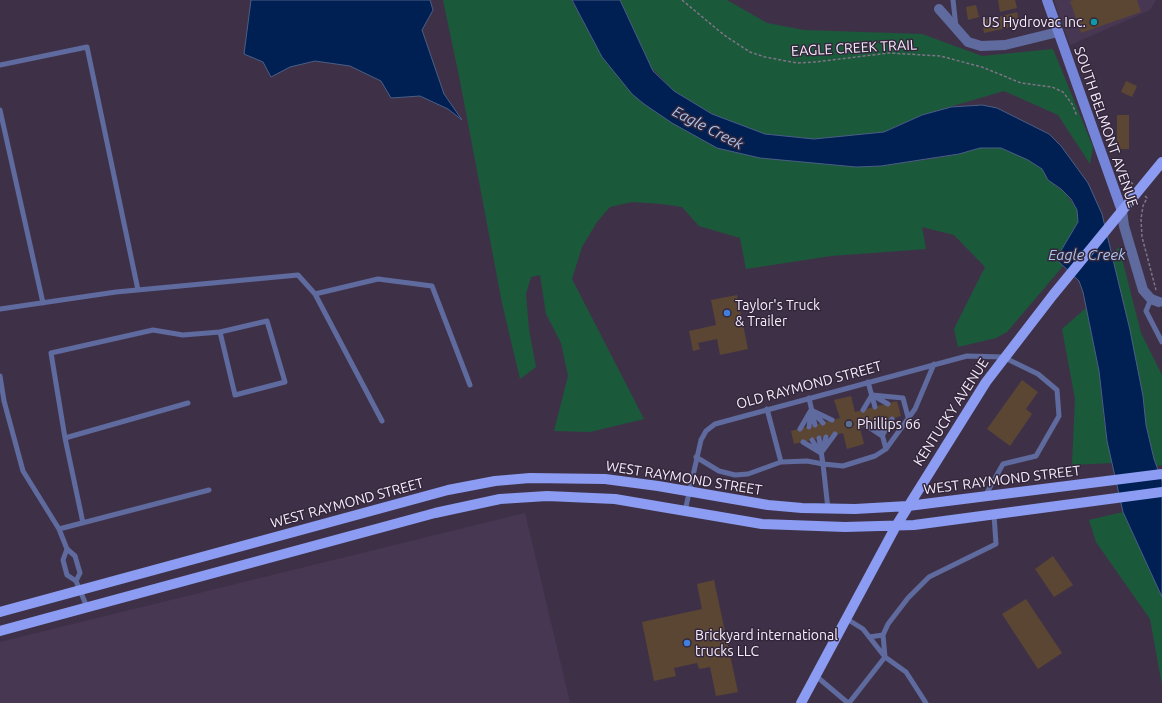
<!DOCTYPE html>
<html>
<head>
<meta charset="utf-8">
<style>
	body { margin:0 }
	canvas { display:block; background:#3e3147 }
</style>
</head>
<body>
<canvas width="1162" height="703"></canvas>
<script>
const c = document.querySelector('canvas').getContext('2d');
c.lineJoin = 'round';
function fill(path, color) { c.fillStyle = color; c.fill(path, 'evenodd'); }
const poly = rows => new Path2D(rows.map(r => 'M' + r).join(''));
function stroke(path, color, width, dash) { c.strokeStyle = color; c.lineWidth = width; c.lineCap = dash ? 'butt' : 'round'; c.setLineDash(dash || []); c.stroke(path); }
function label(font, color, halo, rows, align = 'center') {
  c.font = font + ' Ubuntu,sans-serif'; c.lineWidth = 3; c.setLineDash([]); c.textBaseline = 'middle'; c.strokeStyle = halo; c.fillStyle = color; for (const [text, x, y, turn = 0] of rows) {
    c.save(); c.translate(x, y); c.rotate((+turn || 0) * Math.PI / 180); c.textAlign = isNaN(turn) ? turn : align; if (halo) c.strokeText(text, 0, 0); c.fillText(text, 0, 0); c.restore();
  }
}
const built = poly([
	[1054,0,1156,0,1150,10,1070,45],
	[525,513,570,703,0,703,0,642]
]);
const green = poly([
	[443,0,571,0,591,35,644,104,672,123,717,148,760,158,864,167,881,166,945,157,980,148,1001,148,1031,159,1042,169,1048,180,1065,193,1077,210,1078,222,1056,259,1063,266,1007,332,996,338,958,347,954,329,985,267,954,235,922,227,926,249,831,256,746,269,740,238,699,226,682,207,662,204,632,202,610,207,597,222,582,247,572,279,644,419,590,432,554,431,568,376,561,343,546,314,540,275,531,277,526,294,529,330,536,367,520,379,502,303,460,81],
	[620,0,727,0,767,23,804,30,922,34,982,56,1053,49,1093,147,1090,164,1058,115,1004,91,922,115,884,132,814,139,765,134,712,114,674,91,652,68],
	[1119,247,1141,333,1162,375,1162,465,1156,466,1154,459,1146,425,1143,396,1112,254],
	[1086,308,1099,371,1104,422,1112,463,1072,465,1075,399,1062,329],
	[1123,512,1162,597,1162,685,1150,619,1096,542,1089,520]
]);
const water = poly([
	[251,0,430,0,433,10,422,30,444,94,462,120,448,109,420,96,391,98,381,81,350,66,315,61,290,67,271,77,263,62,244,54,251,0],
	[572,0,620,0,653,71,674,91,712,114,765,134,814,139,884,132,922,115,951,107,982,105,997,108,1049,134,1061,146,1088,183,1102,214,1130,330,1143,396,1146,425,1154,459,1162,481,1162,597,1123,512,1107,441,1099,371,1083,292,1079,281,1056,259,1078,222,1077,210,1071,199,1061,189,1048,180,1042,169,1028,160,1001,148,980,148,959,154,881,166,856,167,760,158,717,148,672,123,644,104,632,94,602,57,572,0]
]);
const building = poly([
	[998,0,1015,0,1017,8,1000,12],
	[1074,0,1137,0,1141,12,1081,33,1070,1],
	[976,5,979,17,968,20,966,7],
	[1017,12,1020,25,984,33,982,20,993,18,995,26,1000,25,998,17],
	[1126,81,1137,86,1132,97,1121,92],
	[1117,115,1129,115,1129,149,1117,149],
	[737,295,748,349,720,355,717,339,698,343,700,349,693,351,689,331,716,325,711,300],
	[1022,380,1038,392,1026,409,1032,414,1010,446,987,429],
	[851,396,855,412,897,401,901,416,860,428,864,444,847,449,843,433,794,444,791,431,840,418,834,400],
	[1053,556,1073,585,1054,597,1035,569],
	[714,580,738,692,716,696,710,667,699,669,697,663,674,668,676,676,654,681,642,622,702,609,697,584],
	[1026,599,1062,653,1038,669,1002,614]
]);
const path = poly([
	[682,0,724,35,750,52,765,57,797,63,815,62,889,53,940,56,982,67,1021,83,1052,87,1063,92,1072,104,1077,116],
	[1122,182,1128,180,1133,184],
	[1145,196,1147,198,1143,206,1141,219,1142,237,1156,290]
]);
const service = poly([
	[953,0,956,27],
	[0,65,87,47,138,290],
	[0,110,43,303],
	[315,294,378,279,432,286,470,385],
	[1151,299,1146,311,1162,342],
	[0,309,116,292,298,275,315,294,382,421],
	[0,376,4,401,23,471,59,529,67,549],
	[868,382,875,407],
	[872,395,903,398,908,417],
	[874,396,888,404],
	[809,398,815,425],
	[767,409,781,462,807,461,823,464,828,509],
	[811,410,832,420],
	[863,410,872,395],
	[813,412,823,423],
	[879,423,886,449],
	[867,426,882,436,892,419],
	[809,427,811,413],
	[800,429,811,410],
	[65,438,51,353,153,330,183,335,220,332,267,321,285,382,235,395,220,332],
	[819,438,823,464,843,466,875,456,886,449,915,409,934,364],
	[812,440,819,451],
	[803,442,821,453],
	[823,448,826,437],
	[821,453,835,434],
	[696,457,719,471,735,475,748,474,781,462],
	[685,511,701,440,706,431,715,424,967,356,1003,357,1038,374,1057,390,1059,416,1036,456,1003,464,985,496],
	[83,523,65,438,188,403],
	[59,529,209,490],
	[76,581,80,573,75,556,67,549,63,560,67,575,76,581,87,607],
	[847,619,863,629,885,657,849,703],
	[883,635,885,657,906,672,926,703],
	[869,637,883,635,888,624,908,598,929,577,996,544,994,515],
	[816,676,848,703]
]);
const minor = poly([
	[939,9,968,42,981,46,1005,45,1058,32],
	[1122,211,1124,226,1143,290,1151,299,1159,302]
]);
const secondary = poly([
	[1047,0,1122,211]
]);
const primary = poly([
	[0,612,448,490,495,481,530,478,605,479,658,486,768,505,802,508,855,509,908,506,1162,474],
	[0,631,435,513,500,499,547,496,615,499,762,524,845,527,914,525,1162,492],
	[801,703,896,526,986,382,1053,295,1162,162]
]);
const markers = [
	[1094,22,4,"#0f9aa8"],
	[727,313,4,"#3f7fe0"],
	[849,424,4,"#5c6f8a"],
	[687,643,4,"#3f7fe0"]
];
const poiNames = [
	["US Hydrovac Inc.",1086,22,"right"],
	["Taylor's Truck",735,305],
	["& Trailer",735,321],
	["Phillips 66",857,424],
	["Brickyard international",695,635],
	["trucks LLC",695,651]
];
const streetNames = [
	["EAGLE CREEK TRAIL",854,48,-3],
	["SOUTH BELMONT AVENUE",1106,127,71],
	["OLD RAYMOND STREET",809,385,-15],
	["KENTUCKY AVENUE",951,412,-57],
	["WEST RAYMOND STREET",684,478,9],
	["WEST RAYMOND STREET",1002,480,-7],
	["WEST RAYMOND STREET",347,503,-15]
];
const waterNames = [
	["Eagle Creek",708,128,27],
	["Eagle Creek",1087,255]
];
fill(built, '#483753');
fill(green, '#1b593b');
fill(water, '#002053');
stroke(water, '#4a5e86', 1);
fill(building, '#5b4533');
stroke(path, '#7f7487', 1.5, [3, 2]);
stroke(service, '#5f6a9f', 5);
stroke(minor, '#5f6a9f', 10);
stroke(secondary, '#7585d9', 10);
stroke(primary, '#8b9cf2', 10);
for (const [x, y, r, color] of markers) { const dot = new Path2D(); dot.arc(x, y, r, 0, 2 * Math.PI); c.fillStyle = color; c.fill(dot); stroke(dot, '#34273c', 1.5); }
label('14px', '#f6eefc', '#34273c', poiNames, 'left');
label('14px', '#f6eefc', '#34273c', streetNames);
label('italic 15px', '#aac5ed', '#34273c', waterNames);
</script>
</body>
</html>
